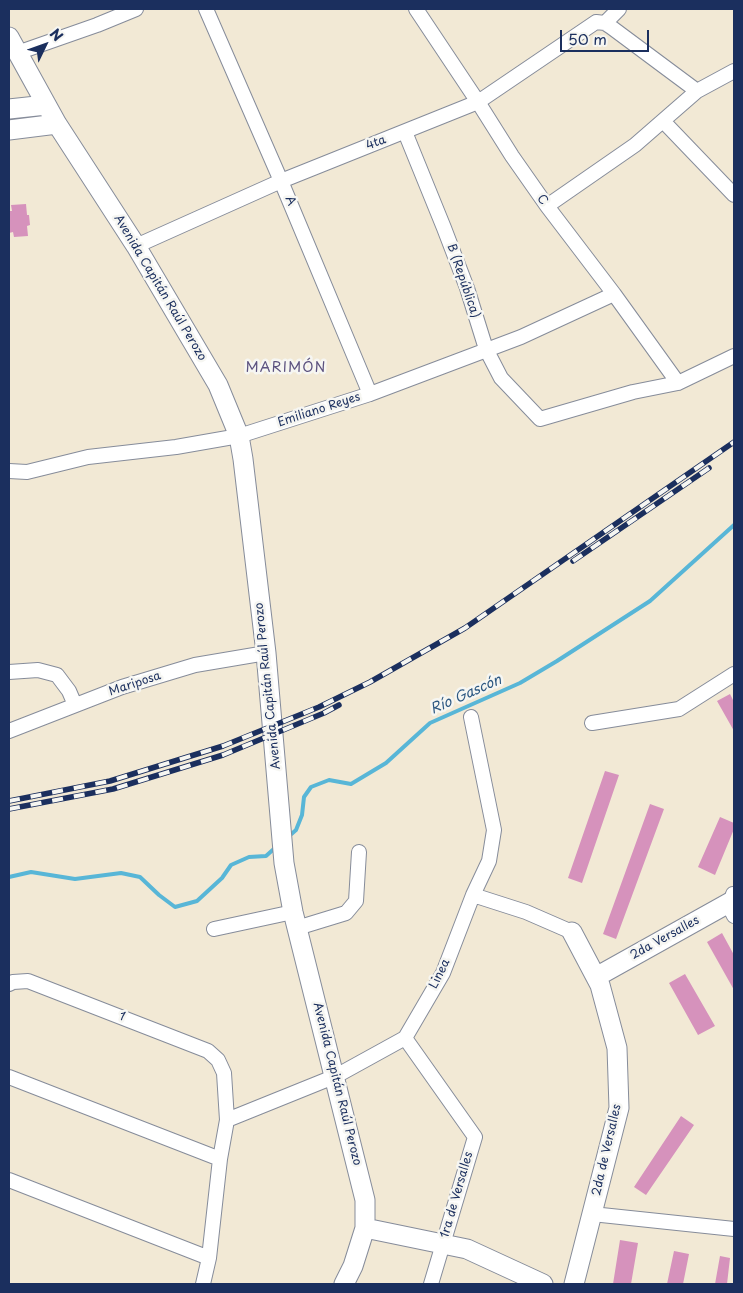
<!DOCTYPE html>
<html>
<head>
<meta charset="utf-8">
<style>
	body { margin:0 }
	#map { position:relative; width:743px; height:1293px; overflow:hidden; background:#f2e9d5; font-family:"Playpen Sans",sans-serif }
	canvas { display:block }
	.frame { position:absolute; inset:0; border:10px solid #1b2f5e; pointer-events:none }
	.north { position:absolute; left:20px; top:20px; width:50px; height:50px; -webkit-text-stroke:4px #f6f6f2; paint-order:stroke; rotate:48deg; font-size:14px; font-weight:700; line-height:20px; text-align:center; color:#1b2f5e }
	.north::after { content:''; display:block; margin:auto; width:18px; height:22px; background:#1b2f5e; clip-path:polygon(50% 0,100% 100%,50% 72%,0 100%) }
	.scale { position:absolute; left:560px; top:30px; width:89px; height:22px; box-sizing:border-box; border:2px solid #1b2f5e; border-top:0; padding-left:6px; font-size:15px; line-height:18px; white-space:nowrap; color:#1b2f5e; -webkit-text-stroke:4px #f6f6f2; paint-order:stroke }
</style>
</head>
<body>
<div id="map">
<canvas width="743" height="1293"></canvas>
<div class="frame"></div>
<div class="north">N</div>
<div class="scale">50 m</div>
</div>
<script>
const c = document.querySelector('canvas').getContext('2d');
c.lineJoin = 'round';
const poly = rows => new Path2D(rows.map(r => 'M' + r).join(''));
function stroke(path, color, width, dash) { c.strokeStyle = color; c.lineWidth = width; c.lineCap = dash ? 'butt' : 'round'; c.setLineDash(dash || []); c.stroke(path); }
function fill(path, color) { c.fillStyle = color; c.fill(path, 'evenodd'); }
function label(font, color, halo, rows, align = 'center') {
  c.font = font + ' "Playpen Sans",sans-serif'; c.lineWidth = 5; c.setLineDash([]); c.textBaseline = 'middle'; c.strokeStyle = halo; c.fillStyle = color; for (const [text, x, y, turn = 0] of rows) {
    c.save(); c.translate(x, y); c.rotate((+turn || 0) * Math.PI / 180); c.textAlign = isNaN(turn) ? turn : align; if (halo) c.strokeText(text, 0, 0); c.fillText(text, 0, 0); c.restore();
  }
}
const stream = poly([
	[288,837,296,830,302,815,304,797,311,787,329,780,351,784,386,763,430,723,520,683,557,661,650,601,734,525],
	[9,877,31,872,75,879,121,873,140,877,159,895,175,907,197,901,222,878,231,865,249,857,266,856,276,847]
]);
const building = poly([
	[26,204,27,215,29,215,30,225,27,226,28,236,14,237,13,232,9,233,9,211,12,211,11,205],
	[730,694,734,702,734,731,717,701],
	[605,771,619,775,582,883,568,878],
	[650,804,664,809,616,939,603,934],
	[720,817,734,823,734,829,715,875,698,867],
	[722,933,734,955,734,990,707,942],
	[685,974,715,1026,698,1035,669,983],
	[681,1116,694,1125,646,1195,634,1187],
	[620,1240,638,1243,631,1284,613,1284],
	[674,1251,689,1254,683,1284,667,1284],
	[720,1256,730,1258,727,1284,715,1284]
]);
const street = poly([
	[206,9,281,181,370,394],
	[416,9,478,102,512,156,547,206,614,294,678,383],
	[605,23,619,9],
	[17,53,97,25,136,9],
	[663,121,734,195],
	[405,132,444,228,467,288,486,349,501,378,540,419,633,392,678,383,734,356],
	[547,206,635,145,697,91,734,71],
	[136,246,281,181,478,102,596,22,605,23,611,27,697,91],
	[9,471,27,472,88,457,176,447,239,436,370,394,521,337,614,294],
	[9,672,38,670,57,675,69,691,75,705],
	[592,723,679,709,734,674],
	[9,731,122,687,195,665,266,653],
	[733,894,730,908,734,916],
	[473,895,526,912,572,932],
	[297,928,346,913,356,901,359,852],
	[214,929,293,912],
	[9,984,13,982,28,981,208,1051,218,1060,224,1073,227,1120,220,1159,209,1258,203,1284],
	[405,1038,475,1137,431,1284],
	[9,1077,220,1159],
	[227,1120,336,1076,405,1038,443,973,473,895,489,861,494,830,471,717],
	[9,1180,209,1258],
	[592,1214,734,1229]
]);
const secondary = poly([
	[9,37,57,124,136,246,218,385,239,436,243,459,266,653,284,863,293,912,365,1200,365,1228,353,1266,344,1284],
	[9,109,46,105],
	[9,130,57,124],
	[572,932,600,985,617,1048,619,1108,574,1284],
	[596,977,734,900],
	[365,1228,467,1249,543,1284]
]);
const rail = poly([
	[573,561,709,468],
	[9,801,110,781,223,746,319,707,370,682,465,628,734,442],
	[9,809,113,789,223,755,324,713,339,705]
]);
const streetNames = [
	["4ta",376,143,-21],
	["C",542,200,55],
	["A",290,201,67],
	["B (República)",463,281,71],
	["Avenida Capitán Raúl Perozo",160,288,59],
	["Emiliano Reyes",319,410,-18],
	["Mariposa",135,684,-18],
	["Avenida Capitán Raúl Perozo",268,686,-96],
	["2da Versalles",665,938,-29],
	["Linea",440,974,-64],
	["1",122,1017,21],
	["Avenida Capitán Raúl Perozo",337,1084,76],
	["2da de Versalles",607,1150,-77],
	["1ra de Versalles",457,1195,-74]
];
const neighbourhoodNames = [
	["MARIMÓN",286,368]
];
const waterNames = [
	["Río Gascón",466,695,-24]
];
stroke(stream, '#58b6d7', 4);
fill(building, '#d692bc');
stroke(street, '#868c9a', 16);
stroke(secondary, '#868c9a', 21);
stroke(street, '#fff', 14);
stroke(secondary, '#fff', 19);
stroke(rail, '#1b2f5e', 5.5);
stroke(rail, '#f6f6f2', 4, [11]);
label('12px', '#1b2f5e', '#f6f6f2', streetNames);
c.letterSpacing = '1px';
label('14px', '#5c527f', '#f6f6f2', neighbourhoodNames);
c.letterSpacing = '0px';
label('italic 14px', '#2d5882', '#f6f6f2', waterNames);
</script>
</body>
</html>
